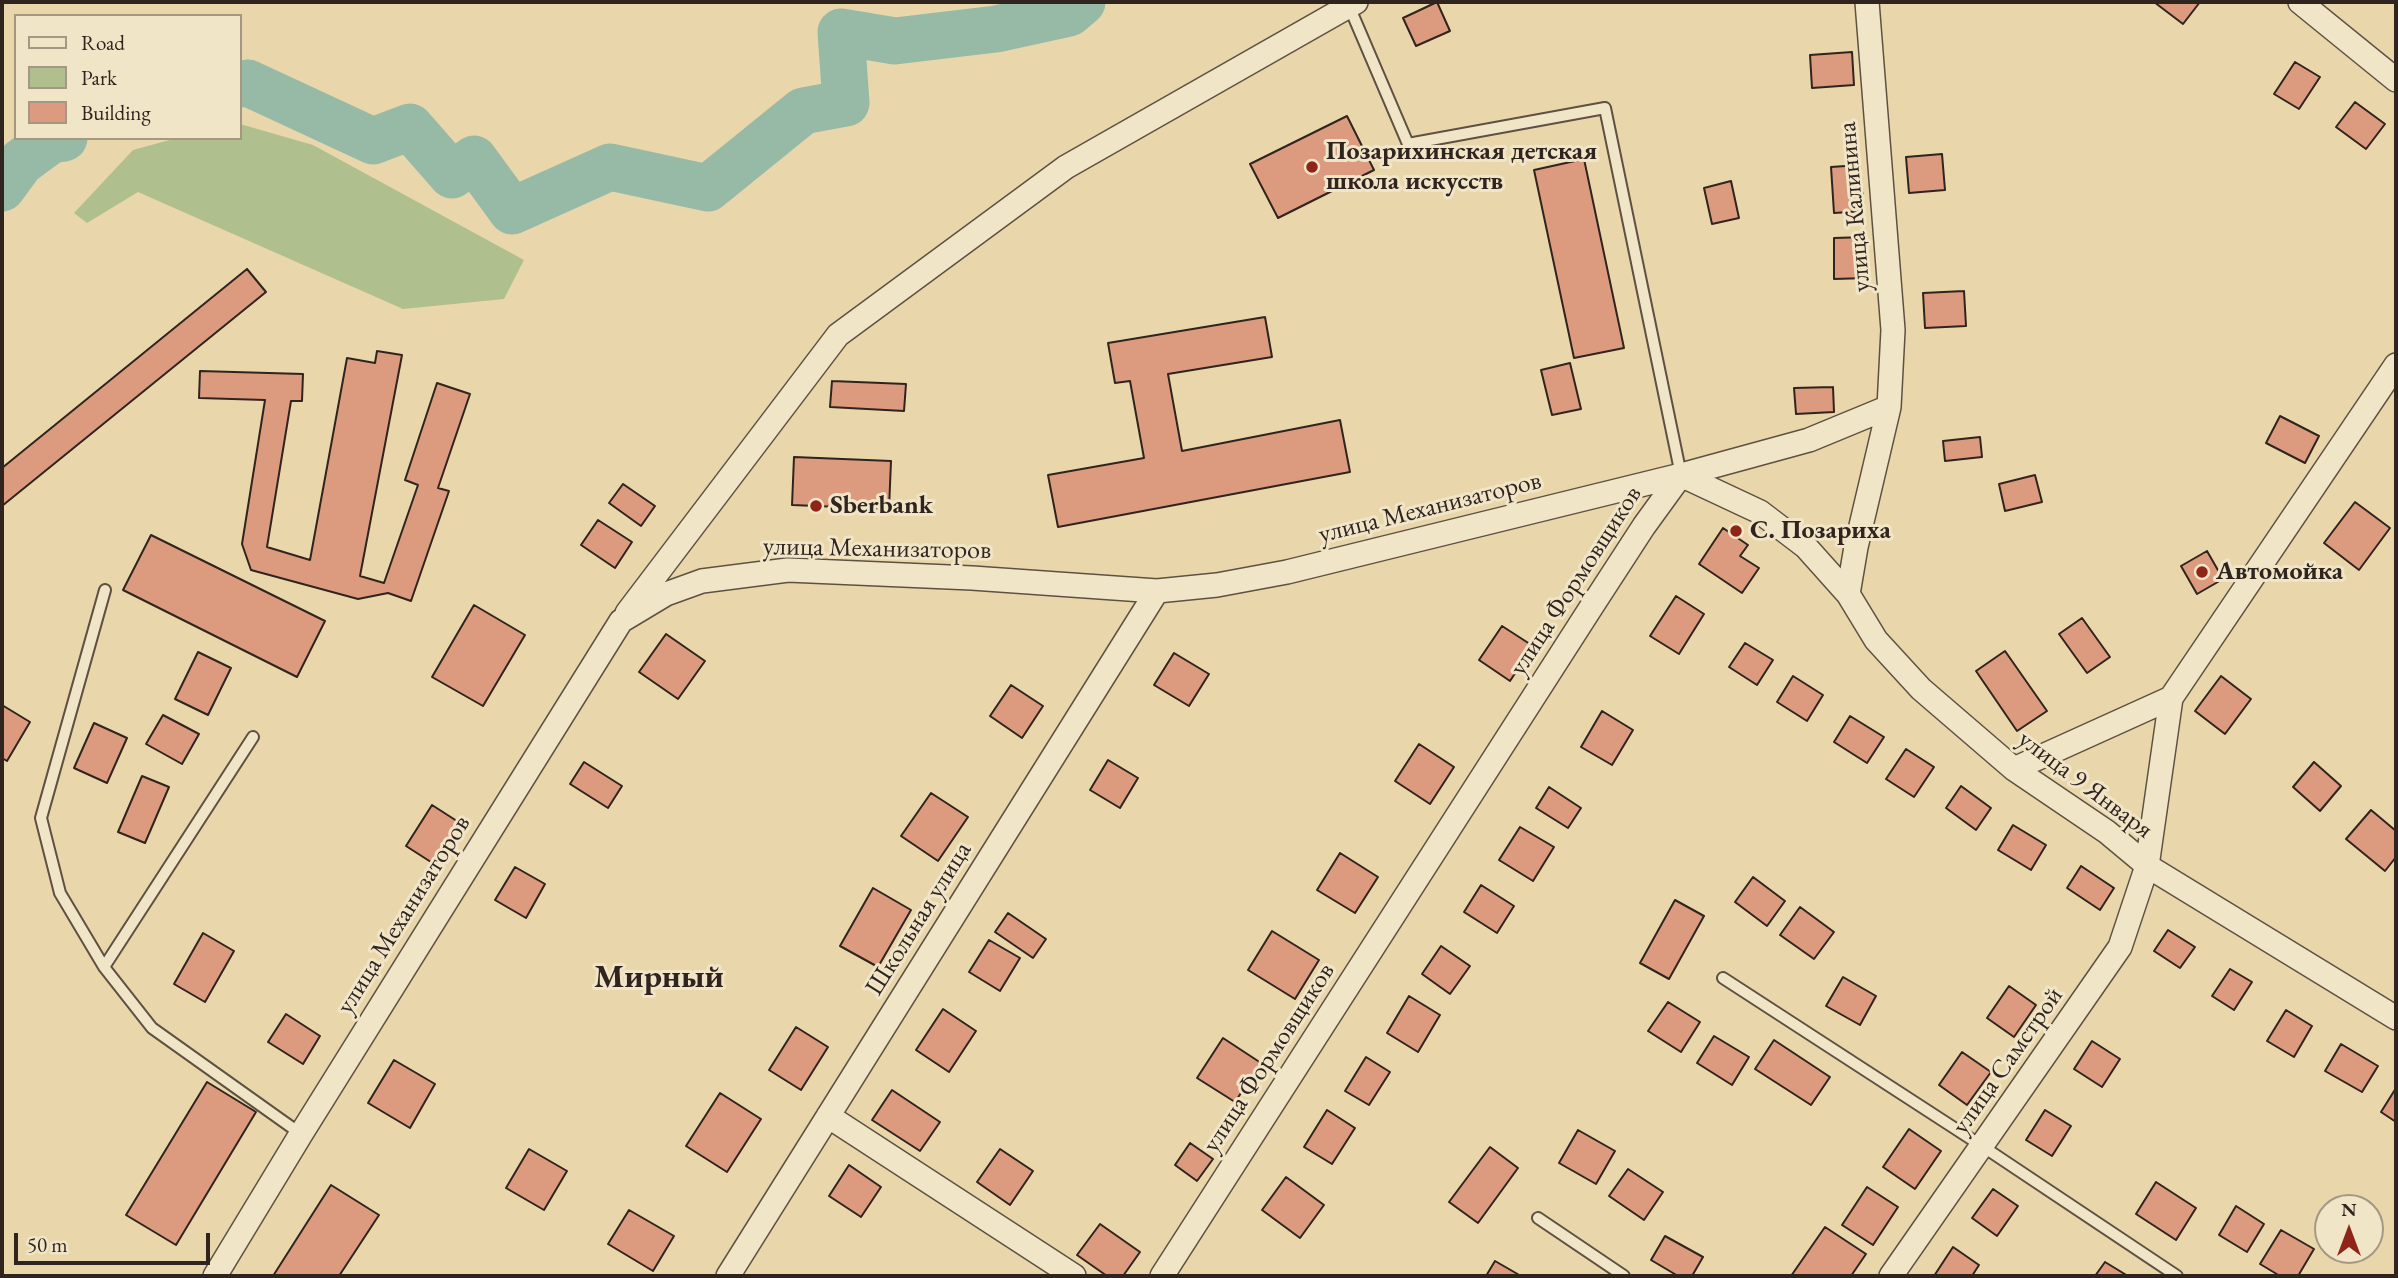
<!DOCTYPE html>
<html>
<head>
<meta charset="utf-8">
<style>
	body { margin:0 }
	#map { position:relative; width:2398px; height:1278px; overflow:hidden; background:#e9d7ab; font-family:"EB Garamond",serif }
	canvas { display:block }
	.frame { position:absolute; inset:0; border:4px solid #30241f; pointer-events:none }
	.legend { position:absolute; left:14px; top:14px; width:228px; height:126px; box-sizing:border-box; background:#f1e5c8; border:2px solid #a49884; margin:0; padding:9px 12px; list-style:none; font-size:21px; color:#30241f }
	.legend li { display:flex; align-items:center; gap:14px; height:35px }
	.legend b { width:35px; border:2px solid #a49884 }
	.north { position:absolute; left:2314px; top:1194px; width:70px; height:70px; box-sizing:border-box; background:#f1e5c8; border:2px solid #a49884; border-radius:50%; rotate:0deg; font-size:19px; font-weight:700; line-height:28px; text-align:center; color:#30241f }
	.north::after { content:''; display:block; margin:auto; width:24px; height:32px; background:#8f2418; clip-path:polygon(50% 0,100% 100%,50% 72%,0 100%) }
	.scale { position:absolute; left:14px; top:1233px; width:196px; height:32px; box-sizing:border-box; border:4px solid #30241f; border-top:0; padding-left:9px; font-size:21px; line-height:24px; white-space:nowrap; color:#30241f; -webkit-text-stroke:5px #f1e5c8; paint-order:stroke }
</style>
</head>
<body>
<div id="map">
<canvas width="2398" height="1278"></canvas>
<div class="frame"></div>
<ul class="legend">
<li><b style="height:9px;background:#f1e5c8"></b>Road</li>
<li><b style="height:19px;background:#b0bf8e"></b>Park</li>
<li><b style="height:19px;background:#dc9a7f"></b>Building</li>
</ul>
<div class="north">N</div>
<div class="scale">50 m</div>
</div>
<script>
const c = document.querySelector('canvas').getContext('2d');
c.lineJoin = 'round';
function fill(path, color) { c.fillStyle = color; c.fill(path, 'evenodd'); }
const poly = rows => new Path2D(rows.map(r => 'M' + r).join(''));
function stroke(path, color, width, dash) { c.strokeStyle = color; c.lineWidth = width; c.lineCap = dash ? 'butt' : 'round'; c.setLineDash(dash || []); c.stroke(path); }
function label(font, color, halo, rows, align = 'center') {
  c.font = font + ' "EB Garamond",serif'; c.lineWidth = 6; c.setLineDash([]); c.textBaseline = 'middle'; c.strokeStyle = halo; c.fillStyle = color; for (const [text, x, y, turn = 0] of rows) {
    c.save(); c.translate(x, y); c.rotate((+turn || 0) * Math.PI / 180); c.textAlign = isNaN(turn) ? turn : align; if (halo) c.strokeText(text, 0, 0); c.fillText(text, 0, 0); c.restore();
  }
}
const green = poly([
	[240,124,313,145,524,260,504,299,403,309,138,192,87,223,74,213,133,150,177,138,240,138]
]);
const river = poly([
	[240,84,248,83,373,141,410,127,452,175,474,159,512,211,610,167,708,188,803,111,846,103,841,32,895,41,996,29,1069,13,1082,2],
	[2,188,21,162,51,140,64,138]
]);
const building = poly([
	[1437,2,1450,31,1416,46,1403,18,1437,2],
	[2154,2,2200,2,2183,24,2154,2],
	[1852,52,1854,85,1812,88,1810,55,1852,52],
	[2295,62,2320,77,2299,109,2274,94,2295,62],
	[2355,102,2385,124,2366,149,2336,127,2355,102],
	[1347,116,1374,170,1278,218,1250,164,1347,116],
	[1942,154,1945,190,1909,193,1906,157,1942,154],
	[1584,159,1624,348,1574,358,1534,170,1584,159],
	[1860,165,1864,211,1834,213,1831,167,1860,165],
	[1731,181,1739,218,1712,224,1704,188,1731,181],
	[1866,237,1867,278,1834,279,1834,238,1866,237],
	[247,269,266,292,2,506,2,468,247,269],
	[1964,291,1966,326,1925,328,1923,293,1964,291],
	[1265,317,1272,357,1168,374,1182,451,1340,420,1350,472,1058,527,1048,475,1144,458,1130,381,1115,383,1108,343,1265,317],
	[377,351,402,355,360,576,384,583,418,485,405,480,437,383,470,394,438,488,449,491,411,601,388,593,358,599,251,570,242,544,265,400,199,398,200,371,303,374,302,401,291,401,267,547,310,560,347,358,375,363,377,351],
	[1570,363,1581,409,1552,415,1541,370,1570,363],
	[832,381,906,384,904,411,830,407,832,381],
	[1833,387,1834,412,1796,414,1794,388,1833,387],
	[2280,416,2319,436,2305,463,2266,443,2280,416],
	[1980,437,1982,457,1945,461,1943,441,1980,437],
	[794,457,891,461,889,509,792,505,794,457],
	[2035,475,2042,502,2005,511,1999,484,2035,475],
	[623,484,655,506,641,526,609,503,623,484],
	[2355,502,2390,528,2359,570,2324,543,2355,502],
	[598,520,632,542,615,568,581,545,598,520],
	[1723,528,1748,545,1740,556,1759,568,1742,593,1699,564,1723,528],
	[151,535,325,621,297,677,123,590,151,535],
	[2207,551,2223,579,2197,594,2181,566,2207,551],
	[1676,596,1704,614,1679,654,1650,636,1676,596],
	[474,605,525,635,483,706,432,677,474,605],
	[2082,618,2110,657,2087,673,2059,634,2082,618],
	[1502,626,1533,646,1510,681,1479,660,1502,626],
	[666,634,705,661,678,699,639,672,666,634],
	[1745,643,1773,660,1757,685,1729,667,1745,643],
	[2005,651,2047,711,2017,731,1976,671,2005,651],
	[198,652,231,668,208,715,175,699,198,652],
	[1174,653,1209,674,1189,706,1154,685,1174,653],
	[1793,676,1823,695,1807,721,1777,702,1793,676],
	[2221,676,2251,699,2225,734,2195,711,2221,676],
	[1011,685,1043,706,1022,738,990,716,1011,685],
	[2,705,30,722,7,761,2,758,2,705],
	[1602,711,1633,730,1612,765,1581,747,1602,711],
	[163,715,199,734,182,764,146,744,163,715],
	[1850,716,1884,737,1867,763,1834,742,1850,716],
	[94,723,127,738,107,783,74,768,94,723],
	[1419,744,1454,767,1430,804,1395,781,1419,744],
	[1906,749,1934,767,1914,797,1886,779,1906,749],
	[1108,760,1138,778,1120,808,1090,790,1108,760],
	[584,762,622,786,608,808,570,784,584,762],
	[2314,762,2341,786,2320,811,2293,787,2314,762],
	[142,776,169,787,145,843,118,832,142,776],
	[1961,786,1991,808,1976,830,1946,808,1961,786],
	[1549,787,1581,808,1568,828,1536,808,1549,787],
	[931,793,968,817,938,861,901,836,931,793],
	[432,805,460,823,434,864,406,846,432,805],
	[2371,810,2396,831,2396,857,2385,871,2346,839,2371,810],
	[2013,825,2046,845,2031,870,1998,850,2013,825],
	[1520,827,1554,847,1533,881,1499,860,1520,827],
	[1340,853,1378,877,1355,913,1317,890,1340,853],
	[2081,866,2114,888,2100,910,2067,888,2081,866],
	[515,867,545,884,526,918,495,900,515,867],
	[1753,877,1785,901,1767,926,1735,902,1753,877],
	[1481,885,1514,906,1497,933,1464,912,1481,885],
	[873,888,911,910,878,967,840,946,873,888],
	[1675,900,1704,916,1669,979,1640,963,1675,900],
	[1800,907,1834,932,1814,959,1780,935,1800,907],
	[1008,913,1046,939,1033,958,995,932,1008,913],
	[2168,930,2195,947,2180,968,2154,951,2168,930],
	[1272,931,1319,960,1295,999,1248,970,1272,931],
	[203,933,234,951,205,1002,174,984,203,933],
	[989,940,1020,958,1000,991,969,972,989,940],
	[1441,946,1470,966,1450,994,1422,974,1441,946],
	[2230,969,2252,982,2234,1010,2212,996,2230,969],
	[1843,977,1876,996,1860,1025,1826,1006,1843,977],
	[2009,986,2036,1005,2014,1037,1987,1018,2009,986],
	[1409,996,1440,1015,1418,1052,1387,1033,1409,996],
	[1668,1002,1700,1022,1681,1052,1648,1031,1668,1002],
	[943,1009,976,1031,949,1072,916,1050,943,1009],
	[2286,1010,2312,1026,2294,1057,2267,1041,2286,1010],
	[286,1014,320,1036,303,1064,268,1042,286,1014],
	[796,1027,828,1047,801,1090,769,1070,796,1027],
	[1714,1036,1749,1057,1732,1085,1697,1063,1714,1036],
	[1223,1038,1261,1063,1235,1102,1197,1078,1223,1038],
	[1774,1040,1830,1077,1811,1105,1755,1069,1774,1040],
	[2092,1041,2120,1059,2102,1087,2074,1069,2092,1041],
	[2341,1044,2378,1066,2362,1092,2325,1071,2341,1044],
	[1962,1052,1991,1072,1967,1105,1939,1085,1962,1052],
	[1366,1057,1390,1072,1369,1105,1345,1091,1366,1057],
	[394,1060,435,1084,410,1128,368,1103,394,1060],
	[207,1082,256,1112,176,1245,126,1215,207,1082],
	[2396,1088,2396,1122,2381,1112,2396,1088],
	[892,1090,940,1122,920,1151,872,1120,892,1090],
	[720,1093,761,1119,727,1172,686,1146,720,1093],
	[1327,1110,1355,1128,1332,1164,1304,1147,1327,1110],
	[2045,1110,2071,1126,2052,1156,2026,1140,2045,1110],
	[1909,1129,1941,1151,1915,1189,1883,1167,1909,1129],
	[1578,1130,1615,1151,1596,1184,1559,1163,1578,1130],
	[1190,1143,1213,1159,1197,1181,1175,1165,1190,1143],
	[1490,1147,1518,1168,1478,1223,1449,1202,1490,1147],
	[529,1149,567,1171,544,1210,506,1188,529,1149],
	[1000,1149,1033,1171,1010,1205,977,1182,1000,1149],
	[849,1165,881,1187,861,1217,829,1196,849,1165],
	[1628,1169,1663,1192,1644,1220,1609,1196,1628,1169],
	[1286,1177,1324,1205,1300,1238,1262,1210,1286,1177],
	[2156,1182,2196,1208,2176,1240,2136,1214,2156,1182],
	[331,1185,379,1215,339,1276,273,1276,331,1185],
	[1867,1187,1898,1207,1873,1245,1842,1225,1867,1187],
	[1993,1189,2018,1206,1997,1236,1972,1218,1993,1189],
	[2236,1206,2264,1224,2247,1252,2219,1235,2236,1206],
	[629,1210,674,1236,653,1271,608,1244,629,1210],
	[1100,1224,1140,1252,1123,1276,1107,1276,1077,1255,1100,1224],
	[1825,1227,1866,1254,1851,1276,1791,1276,1825,1227],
	[2281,1230,2314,1249,2298,1276,2280,1276,2260,1264,2281,1230],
	[1665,1236,1703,1257,1692,1276,1678,1276,1651,1260,1665,1236],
	[1953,1247,1979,1265,1972,1276,1934,1276,1953,1247],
	[1495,1261,1521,1276,1486,1276,1495,1261],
	[2105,1262,2128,1276,2095,1276,2105,1262]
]);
const lane = poly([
	[1349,6,1408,144,1605,108,1681,475],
	[253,737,104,967,152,1028,301,1134],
	[104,967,60,893,41,818,105,590],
	[1723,978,1982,1146,2177,1276],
	[1538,1218,1624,1276]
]);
const street = poly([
	[2300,2,2396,80],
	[1681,475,1760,512,1806,547,1848,594,1876,640,1921,689,2014,769,2107,832,2149,867,2396,1018],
	[1848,594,1856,547,1889,407,1893,330,1867,2],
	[627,613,838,335,1066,167,1356,2],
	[2014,769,2171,698],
	[828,1116,1074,1276],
	[215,1276,301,1134,621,621,666,594,702,581,788,570,972,578,1157,591,1217,585,1287,572,1681,475,1809,440,1889,407],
	[728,1276,1157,591],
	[1162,1276,1592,606,1644,526,1681,475],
	[1891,1276,2120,947,2147,866,2171,698,2396,365]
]);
const markers = [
	[1312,167,7,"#8f2418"],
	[816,506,7,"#8f2418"],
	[1736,531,7,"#8f2418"],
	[2202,572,7,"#8f2418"]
];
const poiNames = [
	["Позарихинская детская",1326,152],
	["школа искусств",1326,182],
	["Sberbank",830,506],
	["С. Позариха",1750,531],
	["Автомойка",2216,572]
];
const streetNames = [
	["улица Калинина",1855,207,-95],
	["улица Механизаторов",1430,508,-14],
	["улица Механизаторов",877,549,1],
	["улица Формовщиков",1576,581,-57],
	["улица 9 Января",2085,785,37],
	["улица Механизаторов",404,915,-58],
	["Школьная улица",919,919,-58],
	["улица Формовщиков",1269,1058,-57],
	["улица Самстрой",2008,1061,-55]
];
const districtNames = [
	["Мирный",659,978]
];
fill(green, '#b0bf8e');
stroke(river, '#97baa7', 47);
fill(building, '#dc9a7f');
stroke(building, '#30241f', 2);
stroke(lane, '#5e5142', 14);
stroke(street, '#5e5142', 26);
stroke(lane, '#f1e5c8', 10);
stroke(street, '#f1e5c8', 23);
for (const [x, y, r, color] of markers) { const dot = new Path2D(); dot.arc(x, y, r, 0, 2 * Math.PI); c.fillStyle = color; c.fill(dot); stroke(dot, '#f1e5c8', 2.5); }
label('bold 26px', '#30241f', '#f1e5c8', poiNames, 'left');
label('26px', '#30241f', '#f1e5c8', streetNames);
label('bold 33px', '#30241f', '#f1e5c8', districtNames);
</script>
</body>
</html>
